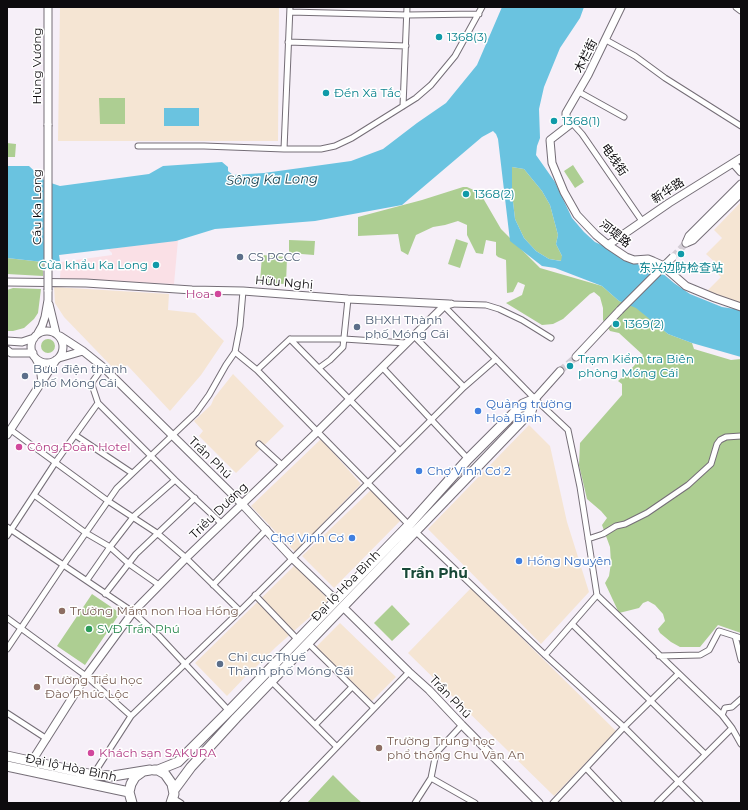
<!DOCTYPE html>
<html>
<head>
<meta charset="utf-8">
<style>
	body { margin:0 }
	#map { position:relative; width:748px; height:810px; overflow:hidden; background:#f6eff8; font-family:Montserrat,sans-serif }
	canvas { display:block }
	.frame { position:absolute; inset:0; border:8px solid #0d0b0e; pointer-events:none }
</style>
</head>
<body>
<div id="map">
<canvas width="748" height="810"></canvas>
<div class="frame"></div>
</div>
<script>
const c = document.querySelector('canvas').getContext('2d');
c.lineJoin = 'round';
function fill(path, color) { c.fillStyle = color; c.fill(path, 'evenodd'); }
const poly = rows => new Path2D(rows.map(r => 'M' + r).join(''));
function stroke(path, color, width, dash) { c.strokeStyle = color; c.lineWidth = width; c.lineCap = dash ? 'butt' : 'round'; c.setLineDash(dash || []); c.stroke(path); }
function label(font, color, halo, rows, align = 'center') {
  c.font = font + ' Montserrat,"Noto Sans SC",sans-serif'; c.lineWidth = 3; c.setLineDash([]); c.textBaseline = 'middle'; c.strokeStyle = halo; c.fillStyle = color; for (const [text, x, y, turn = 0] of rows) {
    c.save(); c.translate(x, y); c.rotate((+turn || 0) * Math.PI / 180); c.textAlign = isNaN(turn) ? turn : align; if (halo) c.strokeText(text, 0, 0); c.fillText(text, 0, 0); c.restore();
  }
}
const commercial = poly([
	[60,7,279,7,278,141,58,141],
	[741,202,741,304,706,292,721,277,716,272,720,267,706,254,722,238,714,230],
	[54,287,169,294,168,310,195,313,224,341,201,375,170,411,127,365,119,374,64,317,55,303],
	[233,374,284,426,236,473,199,436,203,431,194,421,211,405,214,398],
	[529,425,550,446,567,522,589,592,541,644,428,529],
	[321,439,361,484,295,552,251,506],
	[372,489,401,520,334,588,302,556],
	[295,565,329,600,276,647,252,671,248,674,227,696,195,663],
	[471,588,616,731,554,796,408,653],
	[340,623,396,677,372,701,316,647]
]);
const industrial = poly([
	[178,240,174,284,60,279,61,262,112,255,112,253,108,249]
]);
const green = poly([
	[99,98,125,98,125,124,100,124],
	[7,143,16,144,15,157,7,157],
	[573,165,584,182,575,188,564,171],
	[512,167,524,169,542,191,550,205,558,235,556,244,562,256,562,261,549,259,536,251,524,238,515,219,512,193],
	[463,187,467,187,476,191,483,198,501,229,540,268,602,286,619,301,636,307,668,334,692,343,694,349,731,360,741,359,741,633,718,625,700,647,680,647,671,642,660,633,658,629,665,621,663,614,655,605,648,601,643,603,639,608,619,613,605,583,609,576,611,563,610,547,602,525,607,518,601,511,587,499,579,465,580,443,622,395,622,384,618,381,633,367,643,355,619,333,610,331,603,320,603,308,600,297,594,292,590,294,563,319,553,324,542,325,506,303,522,295,525,285,518,282,513,292,507,293,506,260,498,257,496,255,496,242,486,240,483,254,476,253,467,235,467,225,458,221,445,225,433,227,416,235,408,255,401,251,398,234,358,236,358,217,422,200],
	[456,239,468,243,460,268,448,264],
	[289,240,315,241,314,255,289,253],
	[262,255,287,257,286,284,260,283],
	[7,258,43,262,43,276,7,274],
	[13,288,41,289,38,313,34,319,24,328,13,331,7,331,7,290],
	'41 346a7 7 0 1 1 14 0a7 7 0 1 1-14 0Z',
	[92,594,120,613,85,665,57,646],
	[392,605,410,624,392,641,374,623],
	[333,775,352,794,362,803,307,803]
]);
const water = poly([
	[502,7,584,7,580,18,560,48,544,87,539,109,540,138,537,146,536,155,555,182,572,218,584,232,595,242,608,248,621,259,648,267,655,267,674,283,690,294,722,307,741,310,741,357,692,343,668,334,636,308,619,301,602,286,555,268,542,266,510,241,498,139,496,134,493,131,482,137,402,205,315,221,215,229,176,241,59,255,60,261,43,262,7,258,7,166,29,166,45,181,60,186,149,174,163,166,222,162,228,167,228,171,233,175,264,173,351,161,383,149,417,123,446,103,477,65],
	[512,167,524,169,542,191,550,205,558,235,556,244,562,256,561,261,549,259,536,251,524,238,515,219,512,193],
	[164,108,199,108,199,126,164,126]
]);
const secondaryTunnel = poly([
	[673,257,686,243],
	[560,371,576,357]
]);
const street = poly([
	[290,12,407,15,479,14],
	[606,40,635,56,665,78,741,126],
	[288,42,406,46],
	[579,92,624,117],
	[403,106,407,7],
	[572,123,582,134,642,221],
	[138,146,204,146,284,149,321,149,335,146,352,138,416,98,431,85,455,56,482,7],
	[284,149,290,7],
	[451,304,486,305,499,309,522,320,551,338],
	[444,306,535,399,568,430,580,487,597,595,722,715,732,728,741,744],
	[414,336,464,387],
	[290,339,400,451],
	[235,352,257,370,409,525],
	[103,367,93,381,92,385,98,403,175,480,222,524],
	[382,367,468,459],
	[319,368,330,360,343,347,348,299],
	[257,370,290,339,344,339,406,343],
	[11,430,108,501,157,533,186,558,240,611],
	[75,435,132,473],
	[259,444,282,465],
	[34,495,86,533,110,547,129,564,159,585],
	[7,527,133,612,159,636,229,711],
	[415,531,545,655,624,727,700,803],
	[7,536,55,463,98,403],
	[588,539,603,534,616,526,625,524,647,513,688,485,711,464,717,444,720,440,726,437,741,436],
	[87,580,110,547,134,516,175,480],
	[213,585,267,529],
	[105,594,136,554,195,498],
	[255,595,298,640],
	[7,618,86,676,131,716],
	[572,624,705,754],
	[735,636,741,660],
	[308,643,374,708],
	[7,649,64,564,117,488,196,413,209,395,226,365,235,352,240,326,243,291],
	[545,655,597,595],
	[659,656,700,655,709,650,719,631,741,638],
	[271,681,337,747],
	[7,713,47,739],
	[722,715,725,708,732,707,741,699],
	[315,725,352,687],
	[586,768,619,803],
	[93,775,131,716,240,611,464,387,496,359],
	[431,778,475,803],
	[173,798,181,803],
	[283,803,409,672],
	[415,803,431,778,436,753,462,725],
	[553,803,624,727,678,674],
	[657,803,732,728]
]);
const secondary = poly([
	[621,7,588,75,566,113,566,117,572,123,550,140,552,163,564,192,577,215,596,235,608,245,626,257,634,260,648,259,653,261,662,265,686,286,715,298,741,307],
	[737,7,741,10],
	[48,125,48,7],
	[733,163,741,172],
	[686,243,689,236,741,184],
	[686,243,693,240,741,193],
	[608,245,669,203,741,158],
	[7,282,86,283,192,290,243,291,348,299,449,304],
	[49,304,56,333],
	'31 347a16 16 0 1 1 32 0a16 16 0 1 1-32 0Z',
	[38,333,42,326,45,317,48,300,48,290],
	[60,336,83,351,103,367,242,504,292,558,336,600],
	[7,341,22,342,34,338],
	[7,350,11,353,33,353],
	[576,357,620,310],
	[59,358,83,351],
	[36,359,40,366,42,383],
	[535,399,560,371],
	[7,435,56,360],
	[343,607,409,672,429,690,462,725,539,803],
	[32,761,86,676,133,612,186,558,318,431,444,306,451,304]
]);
const highway = poly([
	[7,756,93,775,113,776,150,770],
	[7,766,129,792],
	[154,770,158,770,165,774,172,784,174,794,171,803],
	[158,770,178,762,229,711,409,525,468,459,523,404,535,399],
	[174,790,191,767,236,718,531,411,535,399],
	[132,803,129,792,131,784,135,777,142,772]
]);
const secondaryBridge = poly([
	[48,290,48,125],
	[620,310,673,257]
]);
const markers = [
	[439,37,4,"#0f9aa8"],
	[326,93,4,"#0f9aa8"],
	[554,121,4,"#0f9aa8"],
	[466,194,4,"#0f9aa8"],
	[681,254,4,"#0f9aa8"],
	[240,257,4,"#5c6f8a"],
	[156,265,4,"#0f9aa8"],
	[218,294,4,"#d1479c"],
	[616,324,4,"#0f9aa8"],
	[357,327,4,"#5c6f8a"],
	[570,366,4,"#0f9aa8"],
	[25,376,4,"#5c6f8a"],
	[478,411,4,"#3f7fe0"],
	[19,447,4,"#d1479c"],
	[419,471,4,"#3f7fe0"],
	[352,538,4,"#3f7fe0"],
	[519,561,4,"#3f7fe0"],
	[62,611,4,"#8d6e63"],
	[89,629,4,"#2e9e5b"],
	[220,664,4,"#5c6f8a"],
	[37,687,4,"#8d6e63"],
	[379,748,4,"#8d6e63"],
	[91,753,4,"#d1479c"]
];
const cultureNames = [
	["1368(3)",447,37],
	["Đền Xã Tắc",334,93],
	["1368(1)",562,121],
	["1368(2)",474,194],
	["Cửa khẩu Ka Long",148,265,"right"],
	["东兴边防检查站",681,268,"center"],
	["1369(2)",624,324],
	["Trạm Kiểm tra Biên",578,359],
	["phòng Móng Cái",578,373]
];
const streetNames = [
	["木栏街",586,56,-63],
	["Hùng Vương",37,66,-90],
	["电线街",614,160,55],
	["新华路",668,191,-33],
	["Cầu Ka Long",37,207,-90],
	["河堤路",615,234,38],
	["Hữu Nghị",284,283,5],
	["Trần Phú",210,458,44],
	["Triều Dương",219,511,-44],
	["Đại lộ Hòa Bình",346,586,-46],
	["Trần Phú",450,697,46],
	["Đại lộ Hòa Bình",71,768,12]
];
const serviceNames = [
	["CS PCCC",248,257],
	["BHXH Thành",365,320],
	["phố Móng Cái",365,334],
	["Bưu điện thành",33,369],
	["phố Móng Cái",33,383],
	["Chi cục Thuế",228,657],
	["Thành phố Móng Cái",228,671]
];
const hotelNames = [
	["Hoa",210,294,"right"],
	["Công Đoàn Hotel",27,447],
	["Khách sạn SAKURA",99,753]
];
const shopNames = [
	["Quảng trường",486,404],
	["Hoà Bình",486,418],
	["Chợ Vinh Cơ 2",427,471],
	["Chợ Vinh Cơ",344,538,"right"],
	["Hồng Nguyên",527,561]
];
const educationNames = [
	["Trường Mầm non Hoa Hồng",70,611],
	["Trường Tiểu học",45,680],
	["Đào Phúc Lộc",45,694],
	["Trường Trung học",387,741],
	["phổ thông Chu Văn An",387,755]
];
const leisureNames = [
	["SVĐ Trần Phú",97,629]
];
const waterNames = [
	["Sông Ka Long",272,180,-1]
];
const quarterNames = [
	["Trần Phú",435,574]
];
fill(commercial, '#f5e5d3');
fill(industrial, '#fae0e6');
fill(green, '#adce92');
fill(water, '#6ac3e0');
stroke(secondaryTunnel, '#d3cdd5', 7, [7, 3.5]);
stroke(street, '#756e77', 7);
stroke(secondary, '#756e77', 9);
stroke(highway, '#756e77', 11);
stroke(street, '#fff', 5);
stroke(secondary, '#fff', 7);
stroke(highway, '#fff', 9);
stroke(secondaryBridge, '#756e77', 9, []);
stroke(secondaryBridge, '#fff', 7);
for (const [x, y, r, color] of markers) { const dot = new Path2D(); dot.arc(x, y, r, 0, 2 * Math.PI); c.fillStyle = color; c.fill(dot); stroke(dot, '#fff', 1.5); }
label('12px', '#0d838f', '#fff', cultureNames, 'left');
label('12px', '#0d0b0e', '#fff', streetNames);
label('12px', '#4e5e75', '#fff', serviceNames, 'left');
label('12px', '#b23c85', '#fff', hotelNames, 'left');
label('12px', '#366cbe', '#fff', shopNames, 'left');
label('12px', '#785e54', '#fff', educationNames, 'left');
label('12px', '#27864d', '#fff', leisureNames, 'left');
label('italic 13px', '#18414e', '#fff', waterNames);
label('bold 14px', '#184938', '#fff', quarterNames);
</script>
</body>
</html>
